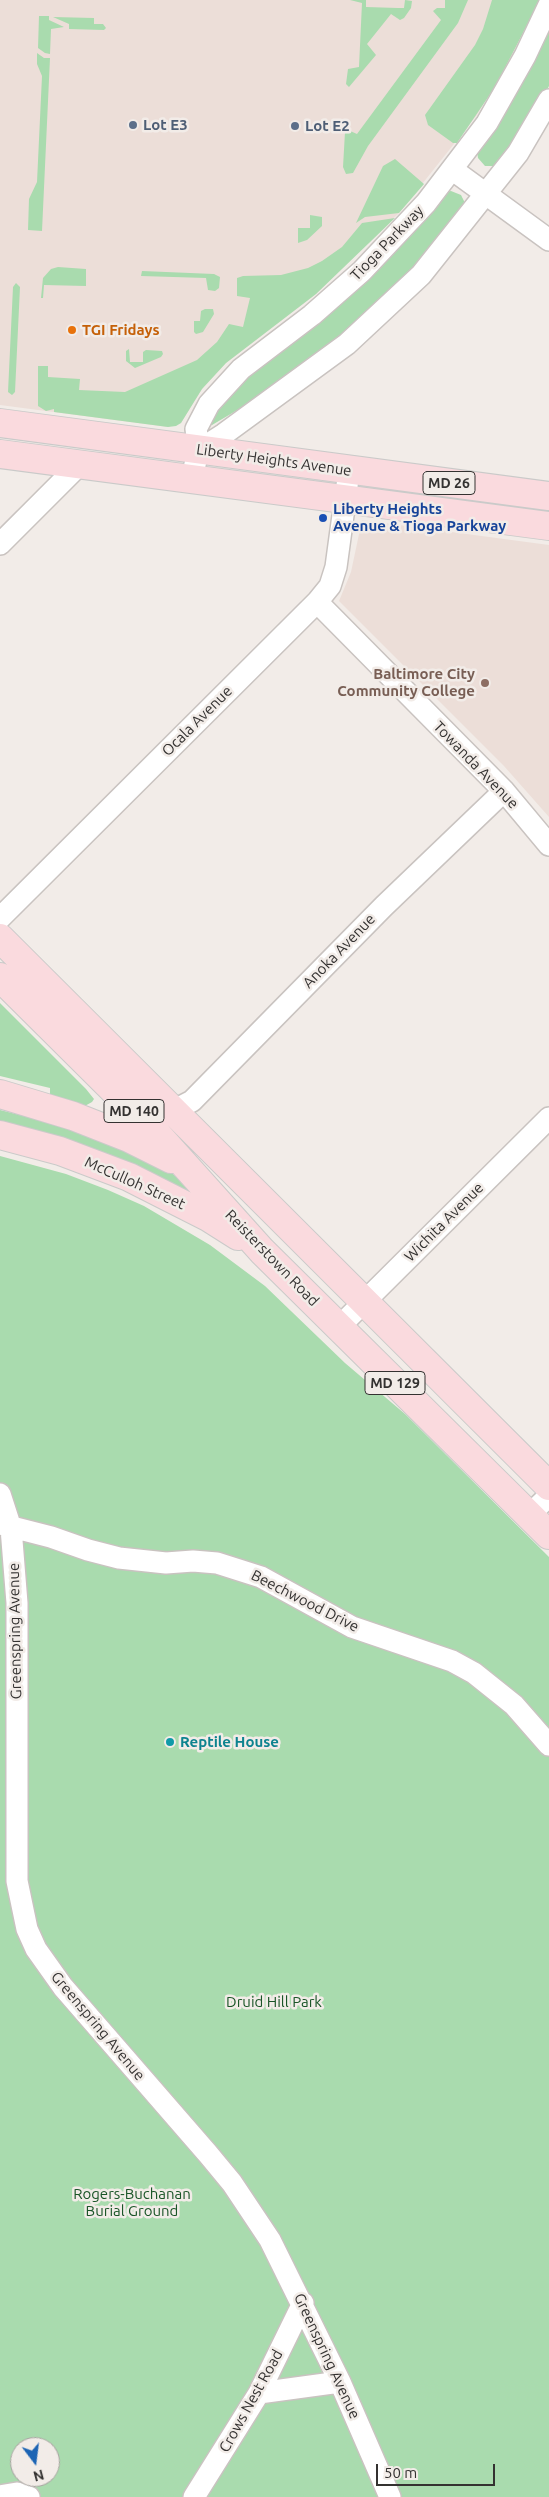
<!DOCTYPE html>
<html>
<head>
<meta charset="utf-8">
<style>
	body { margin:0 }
	#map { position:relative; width:549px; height:2497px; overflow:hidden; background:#f2ece8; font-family:Ubuntu,sans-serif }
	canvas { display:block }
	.north { position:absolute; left:10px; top:2437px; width:50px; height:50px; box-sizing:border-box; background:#f2ece8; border:1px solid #a6a29f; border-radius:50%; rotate:165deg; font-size:14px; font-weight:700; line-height:20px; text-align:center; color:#343231 }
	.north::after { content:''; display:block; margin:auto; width:18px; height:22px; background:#1c64b4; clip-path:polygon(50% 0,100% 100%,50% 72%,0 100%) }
	.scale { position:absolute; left:376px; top:2464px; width:119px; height:22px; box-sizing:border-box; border:2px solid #343231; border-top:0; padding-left:6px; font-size:15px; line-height:18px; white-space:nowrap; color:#343231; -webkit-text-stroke:4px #f2ece8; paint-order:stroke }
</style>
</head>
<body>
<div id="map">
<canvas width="549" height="2497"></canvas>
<div class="north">N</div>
<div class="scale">50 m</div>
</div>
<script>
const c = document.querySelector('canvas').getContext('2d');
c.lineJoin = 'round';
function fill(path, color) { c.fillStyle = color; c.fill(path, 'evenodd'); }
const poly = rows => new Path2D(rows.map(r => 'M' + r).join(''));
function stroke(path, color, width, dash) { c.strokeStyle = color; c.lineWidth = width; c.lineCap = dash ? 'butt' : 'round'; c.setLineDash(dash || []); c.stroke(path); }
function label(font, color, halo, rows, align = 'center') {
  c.font = font + ' Ubuntu,sans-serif'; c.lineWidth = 5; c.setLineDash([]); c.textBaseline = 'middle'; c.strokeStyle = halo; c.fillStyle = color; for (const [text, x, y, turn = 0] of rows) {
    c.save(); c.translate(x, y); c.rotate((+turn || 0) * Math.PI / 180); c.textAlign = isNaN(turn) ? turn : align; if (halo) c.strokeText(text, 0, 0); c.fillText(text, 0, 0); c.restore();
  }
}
const built = poly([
	[0,0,540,0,513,55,477,115,399,213,316,294,226,363,202,389,181,423,168,427,0,405],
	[362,520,549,545,549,817,504,766,339,601,351,572]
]);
const green = poly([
	[350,0,366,0,366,7,398,8,404,8,405,0,412,1,411,8,404,18,400,20,391,14,367,44,376,55,349,87,346,84,348,69,359,67,362,3],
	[445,0,468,0,458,23,368,146,353,173,346,174,343,167,345,132,348,130,357,134,441,20,433,11,437,8,445,8],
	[492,0,540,0,495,87,457,143,453,143,428,125,425,115,475,45,483,29],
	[39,16,49,16,49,20,64,27,51,29,50,54,45,53,38,48],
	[53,17,94,18,94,24,103,24,106,28,104,30,69,29,69,24],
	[549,23,549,86,532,117,495,166,485,166,478,158,477,151],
	[37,53,44,58,50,58,42,231,28,230,29,199,37,182,42,76,37,64],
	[395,159,424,184,399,213,365,217,356,223,383,166],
	[451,191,461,195,466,205,439,243,348,332,263,395,212,425,208,426,219,404,446,192],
	[310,215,322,217,322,226,307,240,298,243,298,228,310,228],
	[395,218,316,294,226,363,202,389,181,423,176,426,168,427,54,412,54,409,46,411,38,406,38,366,48,366,48,377,80,379,79,390,125,392,197,360,217,342,229,324,243,327,250,298,237,296,237,278,243,276,281,275,308,268,322,261,342,247,362,223],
	[58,267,86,269,86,286,44,285,43,298,41,298,43,278,51,269],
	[142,271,214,274,220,277,219,288,215,291,208,290,206,278,141,276],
	[16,283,20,287,15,392,12,395,8,392,13,287],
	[205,309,213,309,214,314,203,332,196,334,194,332,194,321,200,321,201,311],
	[129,349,130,362,143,362,143,352,146,350,162,351,163,354,161,357,135,368,126,361,126,351],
	[0,1003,86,1089,94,1099,92,1102,83,1107,50,1100,50,1088,0,1076],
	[0,1110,68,1127,166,1168,201,1199,0,1125],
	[0,1156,66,1174,108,1190,144,1206,210,1245,265,1286,345,1363,405,1414,549,1557,549,2497,0,2497],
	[20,2447,50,2447,50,2477,20,2477]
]);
const minor = poly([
	[453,170,549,240],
	[199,450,224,434,347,344,421,275,518,153,549,100],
	[191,479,199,450,196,429,209,404,241,369,312,315,362,271,426,203,487,123,525,56,549,5],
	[0,544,79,465],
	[317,602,504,791,549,845],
	[0,918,317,602,330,586,336,567,349,471],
	[161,1117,192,1101,384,906,504,791],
	[339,1327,549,1118],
	[0,1494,11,1528,17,1603,17,1881,27,1929,36,1949,63,1987,208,2154,232,2183,270,2240,340,2382,390,2497],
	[529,1515,549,1496],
	[0,1524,51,1537,88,1550,119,1558,166,1563,193,1561,217,1563,261,1577,352,1627,452,1661,474,1673,514,1705,549,1745],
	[259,2393,340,2382],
	[0,2496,17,2493,29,2497],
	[194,2497,259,2393,303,2303]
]);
const major = poly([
	[0,423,549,496],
	[0,454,549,526],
	[0,938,549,1486],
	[0,977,147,1123,262,1251,549,1535],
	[0,1094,73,1116,129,1138,171,1159],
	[0,1135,60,1151,129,1177,208,1217,238,1236]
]);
const markers = [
	[133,125,5,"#5c6f8a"],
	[295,126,5,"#5c6f8a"],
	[72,330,5,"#e8710a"],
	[323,518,5,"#1a4fb4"],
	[485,683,5,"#8d6e63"],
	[170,1742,5,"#0f9aa8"]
];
const shields = [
	[449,483,52],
	[134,1111,60],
	[395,1383,60]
];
const shieldNames = [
	["MD 26",449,483],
	["MD 140",134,1111],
	["MD 129",395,1383]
];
const serviceNames = [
	["Lot E3",143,125],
	["Lot E2",305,126]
];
const streetNames = [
	["Tioga Parkway",387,243,-46],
	["Liberty Heights Avenue",274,460,8],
	["Ocala Avenue",197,721,-45],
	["Towanda Avenue",476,765,46],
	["Anoka Avenue",339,951,-46],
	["McCulloh Street",135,1183,24],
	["Wichita Avenue",444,1222,-45],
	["Reisterstown Road",272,1258,46],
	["Beechwood Drive",305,1601,27],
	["Greenspring Avenue",15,1631,-91],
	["Greenspring Avenue",98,2026,50],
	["Greenspring Avenue",327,2356,65],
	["Crows Nest Road",251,2401,-61]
];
const foodNames = [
	["TGI Fridays",82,330]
];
const transitNames = [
	["Liberty Heights",333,509],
	["Avenue & Tioga Parkway",333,526]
];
const educationNames = [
	["Baltimore City",475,674],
	["Community College",475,691]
];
const cultureNames = [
	["Reptile House",180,1742]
];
const parkNames = [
	["Druid Hill Park",274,2002],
	["Rogers-Buchanan",132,2194],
	["Burial Ground",132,2211]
];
fill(built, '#ecded8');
fill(green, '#a9dbae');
stroke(minor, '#c9c3c0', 24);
stroke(major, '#cacac9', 30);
stroke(minor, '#fff', 21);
stroke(major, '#fadade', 28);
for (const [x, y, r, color] of markers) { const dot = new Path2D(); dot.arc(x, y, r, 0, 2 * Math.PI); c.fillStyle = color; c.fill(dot); stroke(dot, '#f2ece8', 2); }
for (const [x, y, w] of shields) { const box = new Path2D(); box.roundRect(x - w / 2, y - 11.5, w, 23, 4); c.fillStyle = '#f2ece8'; c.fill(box); stroke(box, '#343231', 1); }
label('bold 14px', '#343231', null, shieldNames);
label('bold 15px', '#4e5e75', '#f2ece8', serviceNames, 'left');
label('15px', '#343231', '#f2ece8', streetNames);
label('bold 15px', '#c56008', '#f2ece8', foodNames, 'left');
label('bold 15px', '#164399', '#f2ece8', transitNames, 'left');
label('bold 15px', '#785e54', '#f2ece8', educationNames, 'right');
label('bold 15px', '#0d838f', '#f2ece8', cultureNames, 'left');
label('15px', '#1a5527', '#f2ece8', parkNames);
</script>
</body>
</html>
